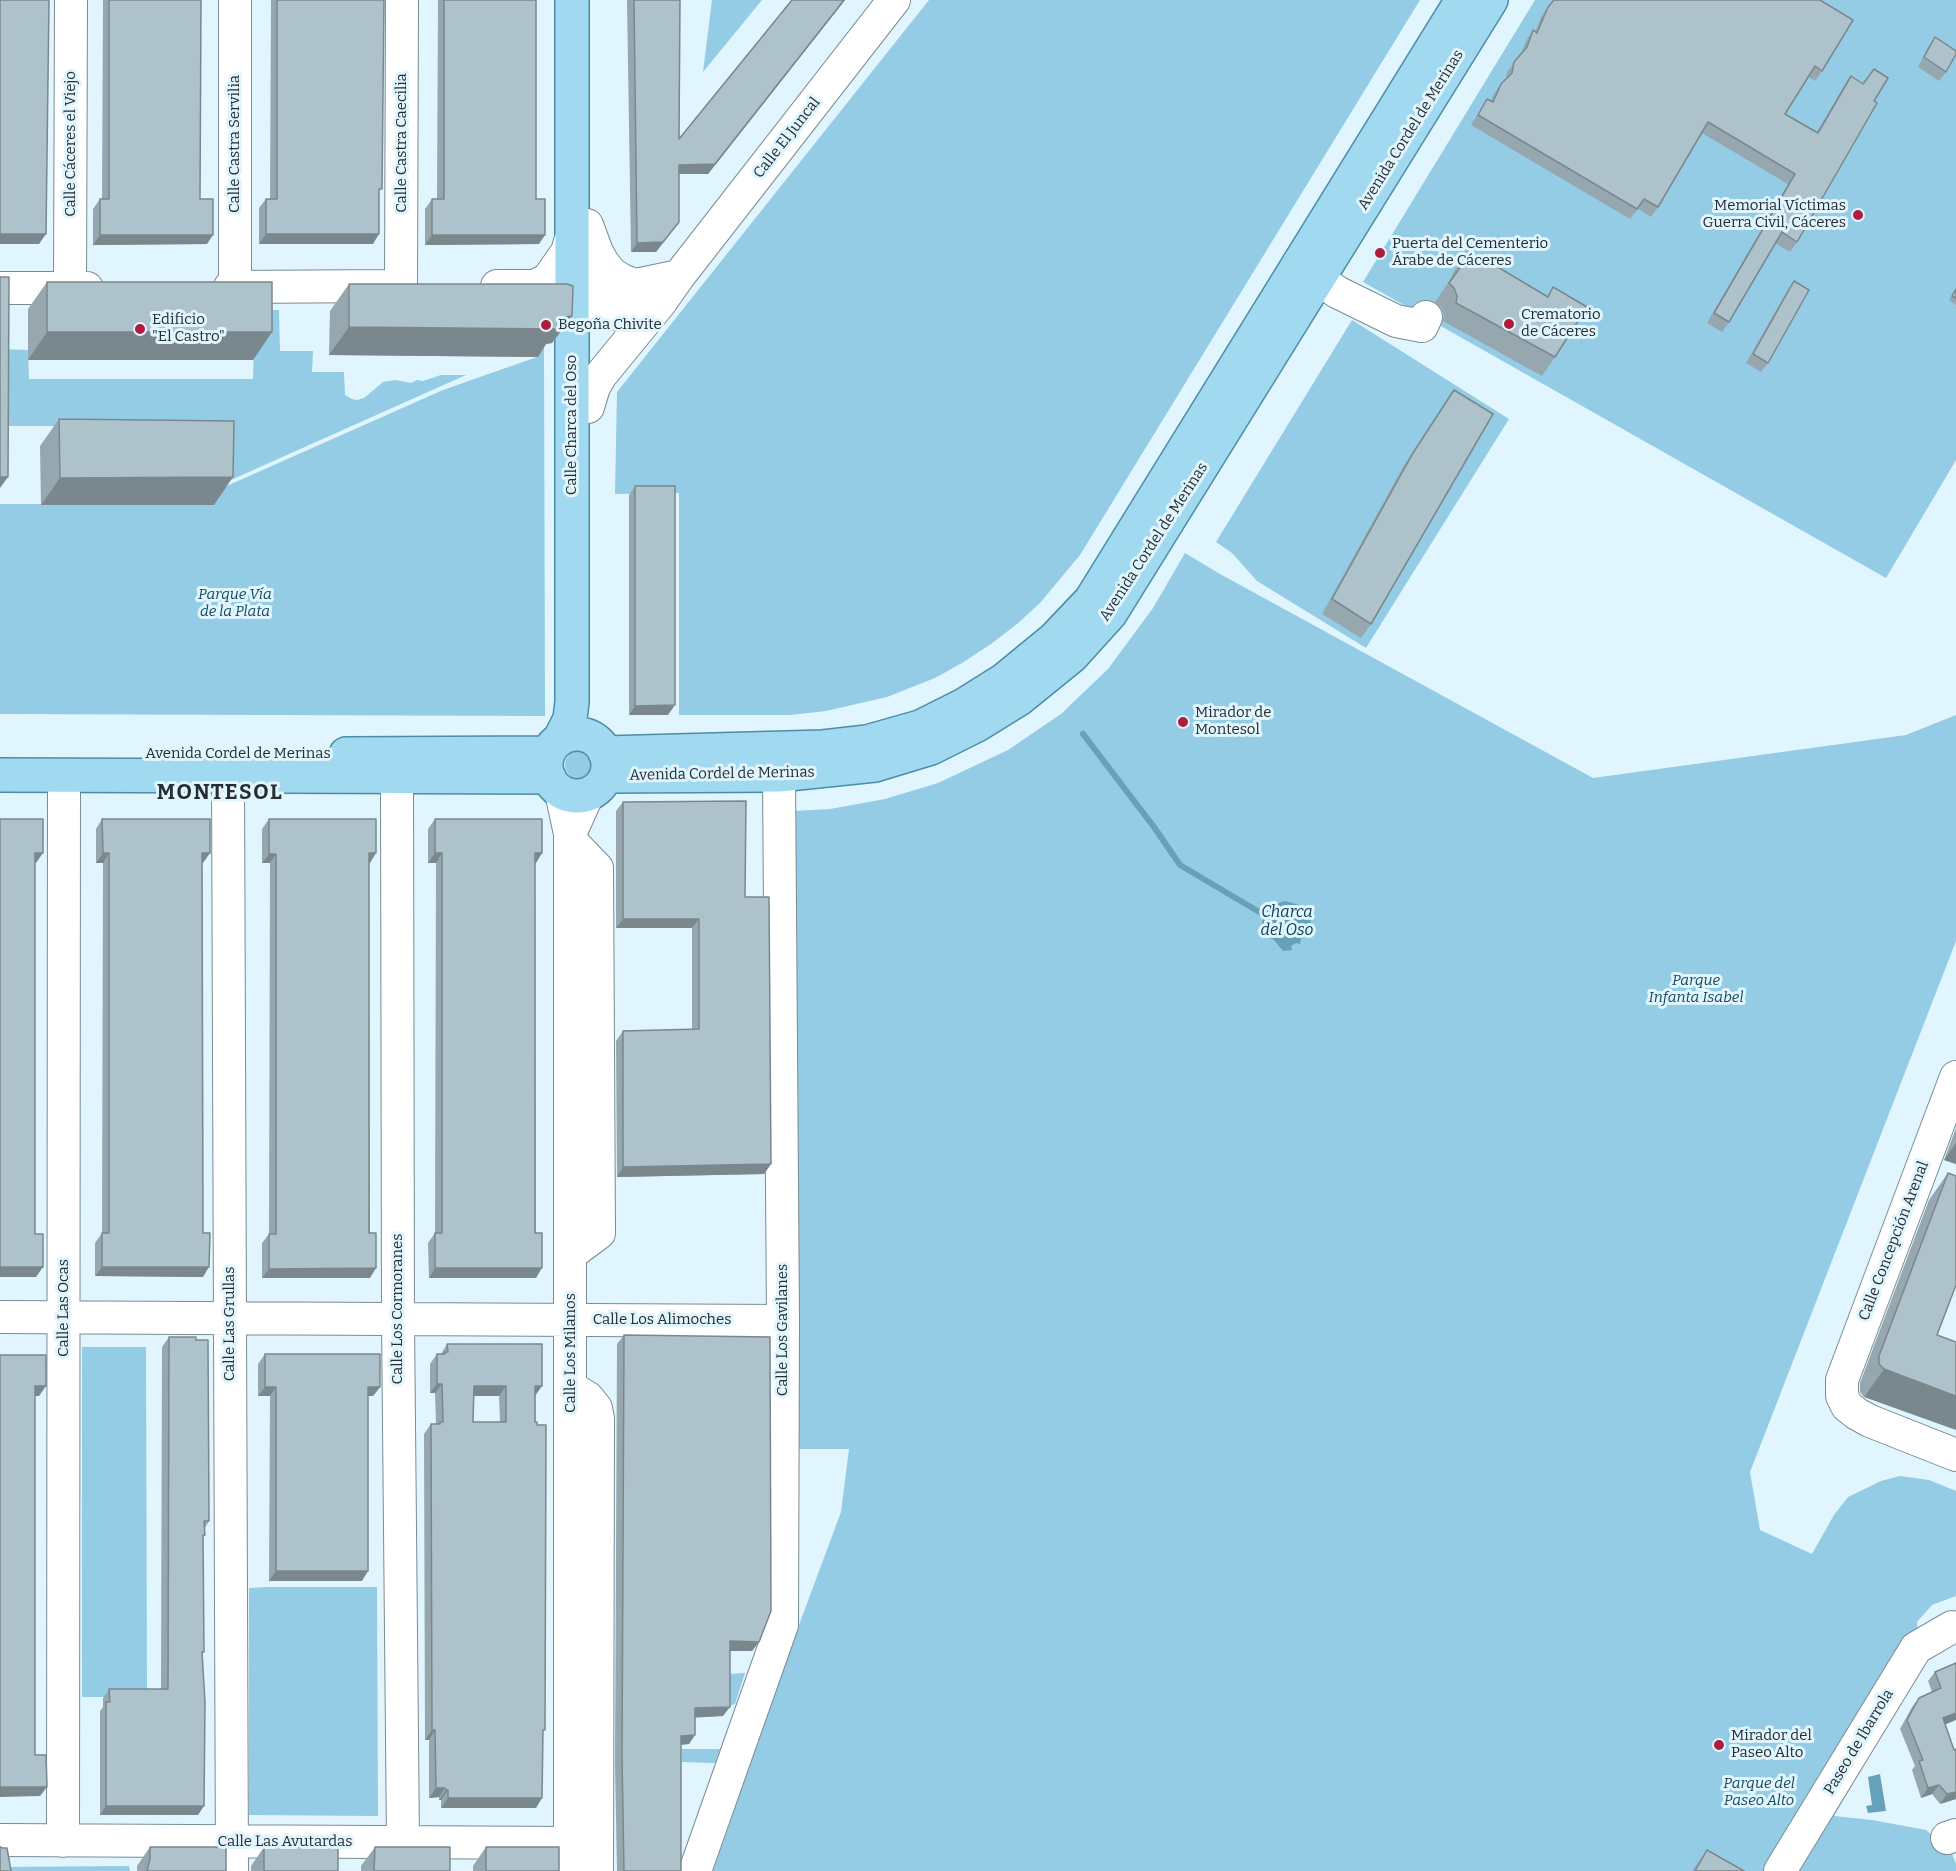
<!DOCTYPE html>
<html>
<head>
<meta charset="utf-8">
<style>
	body { margin:0 }
	canvas { display:block; background:#e0f5fe }
</style>
</head>
<body>
<canvas width="1956" height="1871"></canvas>
<script>
const c = document.querySelector('canvas').getContext('2d');
c.lineJoin = 'round';
function fill(path, color) { c.fillStyle = color; c.fill(path, 'evenodd'); }
const poly = rows => new Path2D(rows.map(r => 'M' + r).join(''));
function stroke(path, color, width, dash) { c.strokeStyle = color; c.lineWidth = width; c.lineCap = dash ? 'butt' : 'round'; c.setLineDash(dash || []); c.stroke(path); }
function label(font, color, halo, rows, align = 'center') {
  c.font = font + ' Bitter,serif'; c.lineWidth = 6; c.setLineDash([]); c.textBaseline = 'middle'; c.strokeStyle = halo; c.fillStyle = color; for (const [text, x, y, turn = 0] of rows) {
    c.save(); c.translate(x, y); c.rotate((+turn || 0) * Math.PI / 180); c.textAlign = isNaN(turn) ? turn : align; if (halo) c.strokeText(text, 0, 0); c.fillText(text, 0, 0); c.restore();
  }
}
const green = poly([
	[712,0,762,0,703,72],
	[929,0,1420,0,1080,555,1040,603,1017,624,991,644,962,663,935,678,887,697,826,711,790,715,679,715,679,493,615,494,617,392],
	[1535,0,1956,0,1956,460,1886,578,1363,282],
	[255,310,279,310,280,351,313,351,312,372,344,372,345,395,352,399,357,400,364,398,383,382,395,380,411,383,417,380,423,381,441,375,466,375,195,496,196,426,0,426,0,349,28,350,29,379,253,379],
	[1352,320,1509,419,1366,648,1257,581,1232,553,1216,542],
	[544,345,545,716,0,714,0,504,186,504,443,390,537,357],
	[1185,553,1220,574,1593,778,1906,735,1956,715,1956,941,1750,1472,1760,1530,1812,1554,1834,1515,1848,1497,1881,1481,1900,1476,1929,1480,1956,1491,1956,1596,1932,1605,1917,1622,1922,1666,1834,1816,1872,1820,1926,1830,1951,1851,1956,1864,1956,1871,713,1871,796,1633,841,1512,849,1449,799,1449,795,811,830,809,885,799,938,783,1008,750,1061,714,1108,669,1153,608],
	'565 765a14 14 0 1 1 28 0a14 14 0 1 1-28 0Z',
	[82,1347,146,1347,147,1697,82,1697],
	[269,1587,377,1587,378,1816,249,1815,249,1588],
	[745,1673,735,1704,729,1706,729,1674],
	[682,1749,720,1749,715,1763,682,1762],
	[129,1866,130,1871,0,1871,0,1867]
]);
const water = poly([
	[1285,901,1303,906,1309,915,1311,923,1309,932,1301,939,1300,944,1296,943,1291,946,1292,950,1283,951,1274,940,1267,936,1262,929,1262,922,1267,910,1273,905],
	[1880,1774,1886,1811,1868,1813,1866,1806,1872,1805,1868,1777]
]);
const stream = poly([
	[1083,734,1154,827,1180,865,1266,916]
]);
const minor = poly([
	[587,225,597,252,603,263,612,274,622,280,632,284],
	[1298,264,1337,292,1396,321,1422,326,1426,317],
	[548,279,595,280,636,285,679,276],
	[401,286,402,0],
	[497,286,535,286,548,279,567,252,572,235],
	[230,287,390,286],
	[235,287,235,0],
	[0,288,87,288],
	[70,288,71,0],
	[549,293,592,310,622,315,660,303],
	[588,407,594,387,601,375,660,303,679,276,894,0],
	[228,776,232,1871],
	[397,777,398,1319,403,1842],
	[561,792,570,834,570,1871],
	[570,834,588,794],
	[570,840,597,868,599,1233,572,1253],
	[1956,1077,1842,1380,1842,1396,1847,1406,1857,1414,1870,1421,1956,1455],
	[0,1317,783,1321],
	[570,1387,588,1398,596,1408,598,1419,597,1871],
	[1947,1838,1956,1835],
	[0,1840,570,1843],
	[63,1841,64,775],
	[695,1871,782,1625,783,1321,779,775],
	[1780,1871,1916,1648,1952,1627]
]);
const major = poly([
	'546 765a31 31 0 1 1 62 0a31 31 0 1 1-62 0Z',
	[560,739,570,719,572,702,572,0],
	[605,753,823,747,867,742,920,727,964,705,1004,680,1054,639,1091,600,1462,0],
	[346,754,548,753],
	[0,775,549,777],
	[606,776,779,775,875,765,931,748,977,725,1019,699,1072,656,1110,614,1491,0]
]);
const wall = poly([
	[103,0,201,0,200,199,207,244,93,245,93,209,100,199,102,199],
	[271,0,384,0,379,192,373,244,259,244,259,208,266,199,270,199],
	[438,0,536,0,536,199,539,244,425,245,425,209,432,199,437,199],
	[627,0,680,0,679,139,792,0,845,0,708,174,679,174,679,222,656,252,631,252],
	[1553,0,1820,0,1822,71,1815,81,1809,77,1785,114,1817,132,1844,86,1851,76,1874,101,1797,242,1790,252,1775,243,1729,322,1722,332,1707,323,1788,184,1702,133,1658,207,1651,217,1638,209,1630,219,1471,125,1487,99,1491,101,1494,94,1501,84,1506,79,1507,72,1521,54,1526,41,1533,30,1535,32,1541,17],
	[1935,37,1946,72,1939,81,1918,67,1928,47],
	[1467,252,1547,297,1553,287,1555,357,1542,376,1443,321,1444,315,1441,307,1435,302,1450,280,1454,271],
	[1794,281,1768,363,1761,372,1746,363,1787,291],
	[47,282,272,332,253,360,28,360,28,309],
	[349,284,572,316,552,343,546,344,538,357,329,355,330,311],
	[1956,288,1956,305,1949,300],
	[1453,390,1371,624,1361,638,1322,614,1403,467],
	[59,419,214,505,41,505,40,446],
	[635,486,668,715,629,715,629,495],
	[623,802,745,897,771,1164,764,1174,617,1177,616,1041,623,1031,692,1029,692,928,616,928,616,811],
	[102,819,203,863,202,863,203,1277,95,1276,95,1243,102,1233,103,863,96,863,96,829],
	[269,819,370,863,369,863,370,1278,262,1278,262,1243,269,1234,270,863,262,863,262,829],
	[435,819,542,853,535,863,536,1278,429,1278,428,1243,435,1233,436,863,428,863,428,829],
	[1956,1128,1956,1164,1944,1160],
	[1948,1173,1956,1285,1864,1397,1860,1392,1860,1383,1929,1200],
	[624,1335,759,1642,752,1651,730,1651,723,1716,695,1717,689,1744,681,1745,681,1871,617,1871,615,1765,617,1344],
	[169,1337,209,1521,205,1528,205,1535,203,1538,204,1652,202,1654,198,1815,100,1815,100,1711,103,1707,103,1698,109,1689,161,1689,162,1347],
	[447,1344,535,1396,543,1734,536,1808,441,1808,441,1800,439,1800,439,1797,429,1798,429,1740,425,1740,424,1434,431,1424,436,1424,435,1393,430,1393,430,1364,437,1354,441,1354],
	[474,1396,499,1396,500,1422,473,1422],
	[265,1354,380,1387,373,1396,368,1396,362,1581,269,1581,270,1396,258,1396,258,1364],
	[1956,1663,1945,1724,1956,1799,1940,1804,1932,1794,1921,1798,1912,1770,1915,1766,1900,1729,1912,1707,1919,1698,1932,1692,1928,1681,1935,1672],
	[150,1847,226,1871,137,1871,137,1866],
	[264,1847,338,1871,251,1871,251,1866],
	[375,1847,450,1871,361,1871,361,1866],
	[486,1847,559,1871,473,1871,473,1866],
	[1707,1850,1744,1871,1692,1871]
]);
const shadedWall = poly([
	[844,0,845,0,708,174,672,174,679,165],
	[679,222,656,252,631,252,637,243],
	[0,234,46,234,39,244,0,244],
	[266,234,379,234,373,244,259,244],
	[100,235,213,235,207,244,93,245],
	[432,235,545,235,539,244,425,245],
	[572,316,552,343,546,344,538,357,329,355,349,327,558,318],
	[47,332,272,332,253,360,28,360],
	[0,477,8,477,0,488],
	[233,477,214,505,41,505,60,478],
	[675,705,668,715,629,715,635,706],
	[35,853,43,853,36,863,29,863],
	[103,853,109,853,103,863,96,863],
	[202,853,210,853,203,863,195,863],
	[369,853,376,853,370,863,362,863],
	[435,853,442,853,436,863,428,863],
	[535,853,542,853,536,863,528,863],
	[269,854,276,854,270,863,262,863],
	[623,919,699,919,692,928,616,928],
	[1956,1143,1956,1164,1944,1160],
	[771,1164,764,1174,617,1177,623,1167],
	[0,1267,43,1267,36,1277,0,1277],
	[102,1267,209,1267,203,1277,95,1276],
	[376,1268,370,1278,262,1278,269,1269],
	[435,1268,542,1268,536,1278,429,1278],
	[1884,1369,1956,1396,1956,1430,1864,1397],
	[437,1384,442,1384,435,1393,430,1393],
	[35,1386,46,1386,39,1396,29,1396],
	[474,1386,506,1386,499,1396,468,1396],
	[535,1386,542,1386,535,1396],
	[265,1387,276,1387,270,1396,258,1396],
	[368,1387,380,1387,373,1396,362,1396],
	[276,1571,368,1571,362,1581,269,1581],
	[730,1641,759,1642,752,1651,724,1651],
	[730,1707,723,1716,688,1718,695,1708],
	[1956,1713,1956,1720,1937,1728,1943,1718],
	[432,1730,435,1730,429,1740,425,1740],
	[695,1735,689,1744,675,1745,681,1736],
	[1939,1785,1932,1794,1921,1798,1928,1788],
	[0,1787,47,1787,40,1796,0,1797],
	[436,1788,445,1788,439,1797,429,1798],
	[446,1790,448,1790,441,1800,439,1800],
	[1956,1792,1956,1799,1940,1804,1947,1794],
	[448,1798,542,1798,536,1808,441,1808],
	[106,1806,204,1806,198,1815,100,1815]
]);
const building = poly([
	[0,0,49,0,46,234,0,234,0,0],
	[109,0,201,0,200,199,213,199,213,235,100,235,100,199,109,199,109,0],
	[277,0,384,0,382,189,379,189,379,234,266,234,266,199,277,199,277,0],
	[444,0,536,0,536,199,545,199,545,235,432,235,432,199,444,199,444,0],
	[634,0,680,0,679,139,792,0,844,0,715,164,679,165,679,222,663,242,637,243,634,0],
	[1554,0,1820,0,1853,20,1822,71,1815,66,1785,114,1818,133,1851,76,1863,84,1874,69,1888,78,1874,101,1877,103,1797,242,1782,232,1729,322,1714,313,1795,174,1708,122,1658,207,1644,199,1637,209,1478,115,1487,99,1493,102,1501,84,1512,73,1514,62,1527,47,1533,30,1537,33,1548,7,1554,0],
	[1935,37,1956,51,1956,54,1946,72,1924,57,1935,37],
	[1467,252,1481,257,1548,297,1553,287,1587,307,1555,357,1456,303,1457,296,1454,288,1449,283,1464,262,1467,252],
	[0,277,9,277,8,477,0,477,0,277],
	[1794,281,1809,290,1768,363,1753,354,1794,281],
	[47,282,272,282,272,332,47,332,47,282],
	[349,284,567,284,573,286,572,316,558,318,557,329,349,327,349,284],
	[1956,289,1956,298,1952,296,1956,289],
	[1454,390,1493,414,1371,624,1332,599,1413,453,1454,390],
	[59,419,234,421,233,477,60,478,59,419],
	[635,486,675,486,675,705,635,706,635,486],
	[746,801,745,897,769,897,771,1164,623,1167,623,1031,699,1029,699,919,623,919,623,802,746,801],
	[0,819,43,819,43,853,35,853,35,1234,43,1234,43,1267,0,1267,0,819],
	[102,819,210,819,210,853,202,853,203,1233,210,1233,209,1267,102,1267,102,1233,109,1233,109,853,103,853,102,819],
	[269,819,376,819,376,853,369,853,369,1233,376,1233,376,1268,269,1269,269,1234,276,1234,276,854,269,854,269,819],
	[435,819,542,819,542,853,535,853,535,1233,542,1233,542,1268,435,1268,435,1233,442,1233,442,853,435,853,435,819],
	[1948,1173,1956,1176,1956,1285,1937,1335,1956,1342,1956,1396,1884,1369,1879,1364,1879,1356,1948,1173],
	[624,1335,770,1337,771,1611,759,1642,730,1641,730,1707,695,1708,695,1735,681,1736,681,1871,624,1871,622,1756,624,1335],
	[169,1337,196,1337,196,1340,208,1340,209,1521,204,1521,205,1535,203,1535,204,1652,202,1652,205,1702,204,1806,106,1806,106,1702,110,1702,109,1689,168,1689,169,1337],
	[447,1344,542,1344,542,1386,535,1386,535,1422,537,1422,537,1425,546,1425,545,1730,543,1730,542,1798,448,1798,448,1790,446,1790,445,1788,436,1788,435,1730,432,1730,431,1424,440,1424,440,1422,443,1422,442,1384,437,1384,437,1354,445,1354,445,1352,448,1352,447,1344],
	[474,1386,506,1386,506,1422,473,1422,474,1386],
	[265,1354,380,1354,380,1387,368,1387,368,1571,276,1571,276,1387,265,1387,265,1354],
	[0,1355,46,1355,46,1386,35,1386,35,1755,46,1755,47,1787,0,1787,0,1355],
	[1956,1663,1956,1713,1943,1718,1954,1750,1956,1749,1956,1792,1947,1794,1939,1785,1928,1788,1919,1761,1923,1760,1907,1720,1919,1698,1941,1688,1935,1672,1956,1663],
	[0,1847,1,1847,2,1848,7,1848,11,1871,0,1871,0,1847],
	[150,1847,226,1847,226,1871,147,1871,150,1859,150,1847],
	[264,1847,338,1847,338,1871,264,1871,264,1847],
	[375,1847,450,1847,450,1871,374,1871,375,1847],
	[486,1847,559,1847,559,1871,486,1871,486,1847],
	[1707,1850,1744,1871,1695,1871,1707,1850]
]);
const markers = [
	[1858,215,6,"#b01d3c"],
	[1380,253,6,"#b01d3c"],
	[1509,324,6,"#b01d3c"],
	[546,325,6,"#b01d3c"],
	[140,329,6,"#b01d3c"],
	[1183,722,6,"#b01d3c"],
	[1719,1745,6,"#b01d3c"]
];
const streetNames = [
	["Avenida Cordel de Merinas",1411,130,-58],
	["Calle El Juncal",787,138,-52],
	["Calle Castra Caecilia",402,143,-90],
	["Calle Cáceres el Viejo",71,144,-90],
	["Calle Castra Servilia",235,144,-90],
	["Calle Charca del Oso",572,425,-90],
	["Avenida Cordel de Merinas",1154,542,-57],
	["Avenida Cordel de Merinas",238,754],
	["Avenida Cordel de Merinas",722,774,-1],
	["Calle Concepción Arenal",1894,1241,-69],
	["Calle Las Ocas",64,1308,-90],
	["Calle Los Cormoranes",398,1309,-90],
	["Calle Los Alimoches",662,1320],
	["Calle Las Grullas",230,1324,-90],
	["Calle Los Gavilanes",783,1330,-90],
	["Calle Los Milanos",571,1353,-90],
	["Paseo de Ibarrola",1859,1742,-59],
	["Calle Las Avutardas",285,1842]
];
const poiNames = [
	["Memorial Víctimas",1846,206,"right"],
	["Guerra Civil, Cáceres",1846,223,"right"],
	["Puerta del Cementerio",1392,244],
	["Árabe de Cáceres",1392,261],
	["Crematorio",1521,315],
	["de Cáceres",1521,332],
	["Edificio",152,320],
	["\"El Castro\"",152,337],
	["Begoña Chivite",558,325],
	["Mirador de",1195,713],
	["Montesol",1195,730],
	["Mirador del",1731,1736],
	["Paseo Alto",1731,1753]
];
const parkNames = [
	["Parque Vía",235,595],
	["de la Plata",235,612],
	["Parque",1696,981],
	["Infanta Isabel",1696,998],
	["Parque del",1759,1784],
	["Paseo Alto",1759,1801]
];
const waterNames = [
	["Charca",1287,913],
	["del Oso",1287,931]
];
const districtNames = [
	["MONTESOL",220,793]
];
fill(green, '#93cce4');
fill(water, '#65a1b9');
stroke(stream, '#65a1b9', 6);
stroke(minor, '#798c94', 34);
stroke(major, '#4c8da6', 36);
stroke(minor, '#fff', 32);
stroke(major, '#a0d9f0', 33);
fill(wall, '#96a7af');
fill(shadedWall, '#7a888e');
fill(building, '#aec2cb');
stroke(building, '#7a888e', 1.5);
for (const [x, y, r, color] of markers) { const dot = new Path2D(); dot.arc(x, y, r, 0, 2 * Math.PI); c.fillStyle = color; c.fill(dot); stroke(dot, '#e0f5fe', 2); }
label('15px', '#252d30', '#e0f5fe', streetNames);
label('15px', '#252d30', '#e0f5fe', poiNames, 'left');
label('italic 15px', '#184a5d', '#e0f5fe', parkNames);
label('italic 16px', '#0c4153', '#e0f5fe', waterNames);
c.letterSpacing = '1.5px';
label('bold 21px', '#252d30', '#e0f5fe', districtNames);
c.letterSpacing = '0px';
</script>
</body>
</html>
